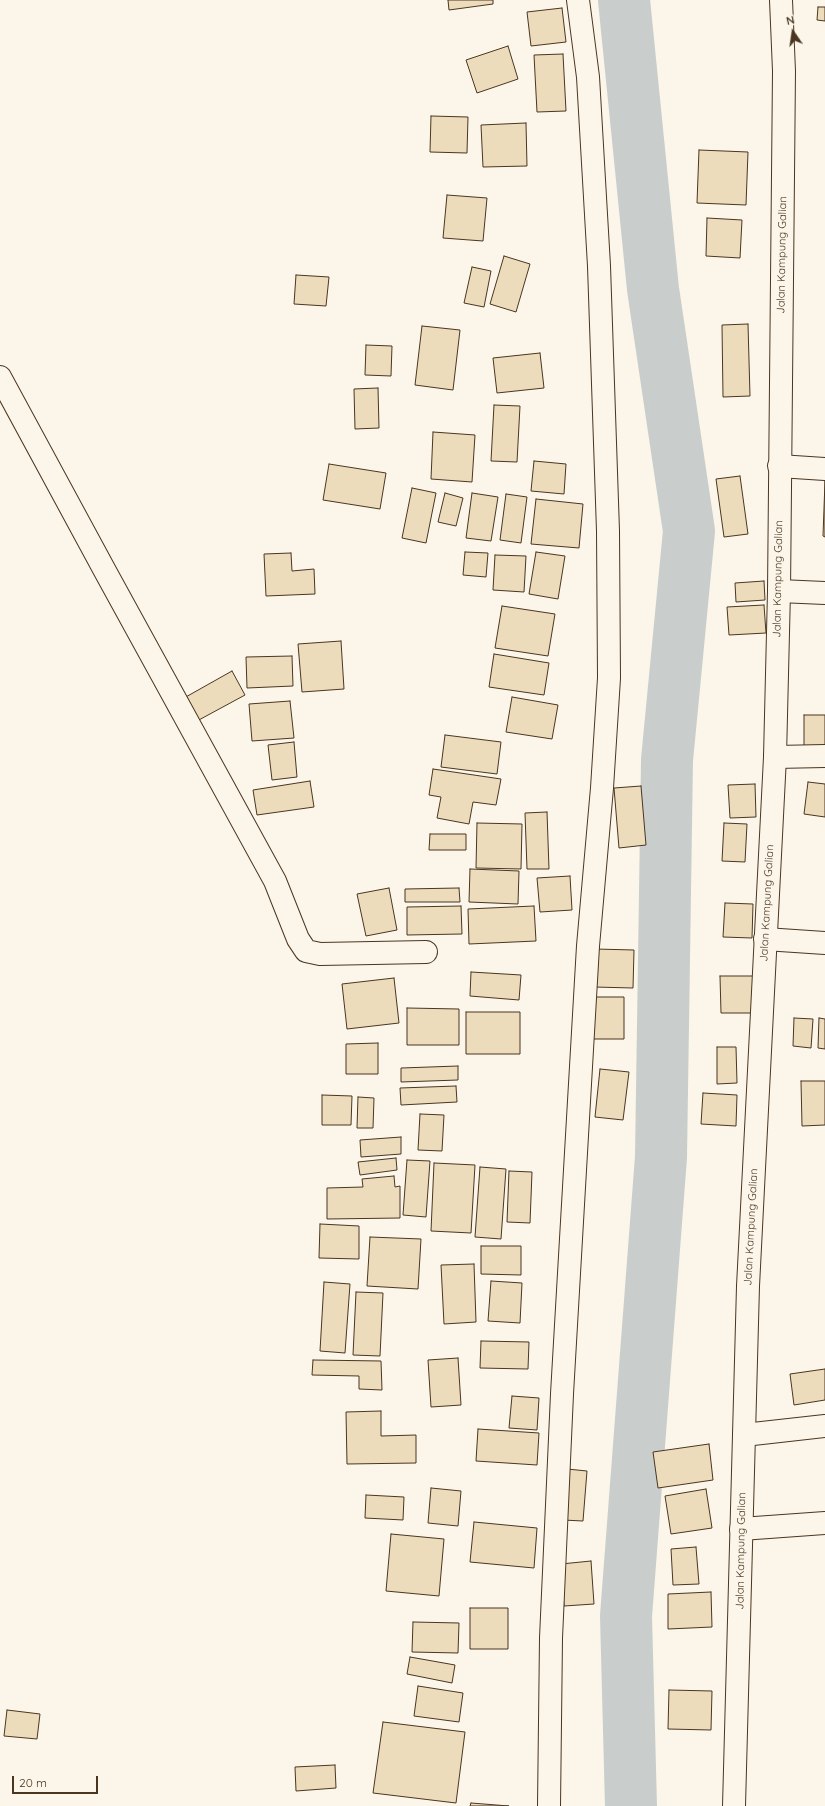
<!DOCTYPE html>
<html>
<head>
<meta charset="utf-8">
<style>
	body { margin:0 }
	#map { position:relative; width:825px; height:1806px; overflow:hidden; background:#fbf6e9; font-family:Quicksand,sans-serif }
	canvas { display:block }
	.north { position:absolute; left:773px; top:12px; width:40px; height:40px; -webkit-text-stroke:3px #fbf6e9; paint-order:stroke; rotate:347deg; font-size:11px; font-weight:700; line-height:16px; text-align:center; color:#4a3520 }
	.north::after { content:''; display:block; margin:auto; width:14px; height:18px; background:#4a3520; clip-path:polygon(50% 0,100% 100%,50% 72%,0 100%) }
	.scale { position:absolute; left:12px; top:1776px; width:86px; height:18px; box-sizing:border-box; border:2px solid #4a3520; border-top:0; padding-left:5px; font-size:12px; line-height:14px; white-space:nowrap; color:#4a3520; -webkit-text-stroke:3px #fbf6e9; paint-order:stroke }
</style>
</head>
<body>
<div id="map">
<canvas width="825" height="1806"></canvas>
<div class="north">N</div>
<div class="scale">20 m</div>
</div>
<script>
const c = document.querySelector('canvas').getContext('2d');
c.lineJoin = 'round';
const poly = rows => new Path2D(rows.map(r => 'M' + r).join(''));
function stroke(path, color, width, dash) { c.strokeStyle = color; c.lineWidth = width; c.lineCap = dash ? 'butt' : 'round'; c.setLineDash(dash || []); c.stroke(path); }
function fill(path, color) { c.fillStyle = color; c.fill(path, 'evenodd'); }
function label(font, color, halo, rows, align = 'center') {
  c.font = font + ' Quicksand,sans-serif'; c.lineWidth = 3; c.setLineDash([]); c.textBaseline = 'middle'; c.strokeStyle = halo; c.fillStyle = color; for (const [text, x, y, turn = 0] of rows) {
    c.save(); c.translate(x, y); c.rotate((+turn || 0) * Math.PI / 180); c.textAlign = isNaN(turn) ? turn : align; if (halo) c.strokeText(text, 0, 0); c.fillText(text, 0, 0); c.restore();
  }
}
const river = poly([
	[624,0,653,289,689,531,667,760,661,1157,626,1616,631,1806]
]);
const building = poly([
	[448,0,493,0,493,4,449,10,448,0],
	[818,7,825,7,825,21,817,20,818,7],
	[562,8,566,42,531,46,527,12,562,8],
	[508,46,518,79,477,93,466,60,508,46],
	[563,54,566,111,537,112,534,55,563,54],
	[431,116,468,117,467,153,430,152,431,116],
	[526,123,527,166,483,167,481,125,526,123],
	[699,150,748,152,746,205,697,203,699,150],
	[447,195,487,198,483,241,443,238,447,195],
	[707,218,742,220,740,258,706,256,707,218],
	[504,256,530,264,516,312,490,304,504,256],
	[472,267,491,271,484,307,464,303,472,267],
	[296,275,329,277,326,306,294,304,296,275],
	[748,324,750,396,723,397,722,325,748,324],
	[422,326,460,330,453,390,415,385,422,326],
	[366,345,392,346,391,376,365,375,366,345],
	[540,353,544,388,497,393,493,358,540,353],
	[378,388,379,428,355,429,354,389,378,388],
	[494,405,520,406,517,462,491,461,494,405],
	[433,432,475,435,472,482,431,479,433,432],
	[534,461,566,464,564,494,531,491,534,461],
	[329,464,386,473,380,509,323,500,329,464],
	[740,476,748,534,724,537,716,479,740,476],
	[825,481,825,537,823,536,825,481],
	[412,488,436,493,426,543,402,538,412,488],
	[445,493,463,498,456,526,438,522,445,493],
	[472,493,498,497,491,541,466,538,472,493],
	[506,494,527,497,521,543,500,540,506,494],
	[536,499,583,504,579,548,531,544,536,499],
	[465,552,488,553,486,577,463,575,465,552],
	[536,552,565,556,558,599,529,594,536,552],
	[291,553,292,571,314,569,315,594,266,596,264,554,291,553],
	[495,555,526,556,524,592,493,590,495,555],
	[764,581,765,600,736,602,735,583,764,581],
	[764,605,766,633,729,635,727,607,764,605],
	[502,606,555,614,548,656,495,648,502,606],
	[341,641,344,689,302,692,298,644,341,641],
	[494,654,549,663,544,695,489,687,494,654],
	[292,656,293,686,247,688,246,657,292,656],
	[232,671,245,695,197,721,184,698,232,671],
	[512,697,558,705,552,739,506,732,512,697],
	[290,701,294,738,252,741,249,704,290,701],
	[804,715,825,715,825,749,804,749,804,715],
	[445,735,501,742,497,774,441,767,445,735],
	[294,742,297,777,272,780,268,745,294,742],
	[433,769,501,779,496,805,473,802,469,824,437,818,441,797,429,795,433,769],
	[310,781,314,807,257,815,253,790,310,781],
	[808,782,825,784,825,817,804,814,808,782],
	[755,784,756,817,730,818,728,785,755,784],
	[641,786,646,845,619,848,614,788,641,786],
	[547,812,549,869,527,869,525,813,547,812],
	[477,823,522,824,521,869,476,868,477,823],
	[724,823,747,824,745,862,722,861,724,823],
	[430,834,466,834,466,850,429,850,430,834],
	[470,869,519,871,518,904,469,902,470,869],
	[570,876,572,910,540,912,537,878,570,876],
	[389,888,397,930,366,936,357,894,389,888],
	[459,888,460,902,405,902,405,889,459,888],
	[725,903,753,904,752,938,723,937,725,903],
	[461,906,462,934,407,935,407,907,461,906],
	[534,906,536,941,469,944,468,909,534,906],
	[595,949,634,950,633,988,594,987,595,949],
	[471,972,521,975,519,1000,470,996,471,972],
	[720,976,754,976,755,1013,721,1013,720,976],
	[394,978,399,1023,347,1029,342,984,394,978],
	[591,997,624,997,624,1039,591,1039,591,997],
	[407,1008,459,1009,459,1045,407,1045,407,1008],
	[466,1012,520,1012,520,1054,466,1054,466,1012],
	[794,1018,813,1019,811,1048,793,1046,794,1018],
	[819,1018,825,1019,825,1049,818,1048,819,1018],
	[378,1043,378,1074,346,1074,346,1044,378,1043],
	[717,1047,736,1047,737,1083,717,1084,717,1047],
	[458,1066,458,1080,401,1082,401,1068,458,1066],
	[600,1069,629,1072,623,1120,595,1117,600,1069],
	[801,1081,825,1081,825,1125,802,1126,801,1081],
	[456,1086,457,1102,401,1105,400,1088,456,1086],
	[703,1093,737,1095,736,1126,701,1124,703,1093],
	[322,1095,352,1096,351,1125,322,1125,322,1095],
	[358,1097,374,1098,373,1128,357,1128,358,1097],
	[420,1114,444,1115,442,1151,418,1150,420,1114],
	[401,1137,401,1154,361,1157,360,1140,401,1137],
	[396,1158,397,1170,360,1175,358,1162,396,1158],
	[407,1160,430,1161,426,1217,403,1215,407,1160],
	[434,1163,475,1165,471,1233,431,1231,434,1163],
	[480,1167,506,1169,501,1239,475,1237,480,1167],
	[509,1171,532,1172,530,1223,507,1222,509,1171],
	[394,1176,395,1187,400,1186,400,1218,327,1219,327,1188,363,1187,362,1179,394,1176],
	[320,1224,359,1226,359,1259,319,1258,320,1224],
	[370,1237,421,1239,418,1289,367,1286,370,1237],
	[481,1246,521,1246,521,1275,481,1274,481,1246],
	[474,1264,476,1322,444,1324,441,1265,474,1264],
	[491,1281,522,1283,520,1323,488,1321,491,1281],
	[324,1282,350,1284,345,1353,320,1351,324,1282],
	[356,1292,383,1293,380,1356,353,1355,356,1292],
	[481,1341,529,1342,528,1369,480,1368,481,1341],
	[458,1358,461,1405,431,1407,428,1360,458,1358],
	[313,1360,381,1361,382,1390,359,1389,359,1376,312,1375,313,1360],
	[825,1369,825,1400,794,1405,790,1374,825,1369],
	[512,1396,539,1398,537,1430,509,1428,512,1396],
	[381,1411,381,1436,416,1435,416,1463,347,1464,346,1412,381,1411],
	[478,1429,539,1433,537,1465,476,1461,478,1429],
	[709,1444,713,1480,658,1488,653,1452,709,1444],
	[567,1469,587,1471,583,1521,563,1520,567,1469],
	[431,1488,461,1491,458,1526,428,1523,431,1488],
	[706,1489,712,1528,671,1534,665,1496,706,1489],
	[366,1495,404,1497,403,1520,365,1518,366,1495],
	[474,1522,537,1528,534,1568,470,1562,474,1522],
	[391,1534,444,1539,439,1596,386,1591,391,1534],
	[696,1547,699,1584,673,1585,671,1549,696,1547],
	[591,1561,594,1604,564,1606,561,1564,591,1561],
	[711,1592,712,1627,668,1629,668,1594,711,1592],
	[470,1608,508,1608,508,1649,470,1649,470,1608],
	[413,1622,459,1623,458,1653,412,1652,413,1622],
	[410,1657,455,1665,452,1683,407,1674,410,1657],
	[418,1686,463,1693,459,1722,414,1716,418,1686],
	[669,1690,712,1691,711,1730,668,1729,669,1690],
	[7,1710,40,1714,37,1739,4,1736,7,1710],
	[383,1722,465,1732,456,1803,373,1793,383,1722],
	[335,1765,336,1788,296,1791,295,1767,335,1765],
	[471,1803,509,1806,470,1806,471,1803]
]);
const street = poly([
	[0,377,105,571,275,881,298,939,306,951,320,954,426,952],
	[779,466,825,469],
	[779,591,825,593],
	[775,757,825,756],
	[765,939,825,943],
	[744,1435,825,1426],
	[741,1529,825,1523],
	[549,1806,551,1638,562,1394,588,946,602,788,609,678,608,531,599,266,588,77,578,0]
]);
const secondary = poly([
	[734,1806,748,1286,775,757,779,591,784,71,781,0]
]);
const streetNames = [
	["Jalan Kampung Galian",782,255,-89],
	["Jalan Kampung Galian",778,579,-89],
	["Jalan Kampung Galian",767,903,-87],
	["Jalan Kampung Galian",751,1227,-87],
	["Jalan Kampung Galian",741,1551,-89]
];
stroke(river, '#c9cecd', 52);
fill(building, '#ecdcbc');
stroke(building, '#4a3520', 1);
stroke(street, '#4a3520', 24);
stroke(secondary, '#4a3520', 24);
stroke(street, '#fbf6e9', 22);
stroke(secondary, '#fbf6e9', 22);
label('11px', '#4a3520', '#fbf6e9', streetNames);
</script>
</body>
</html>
